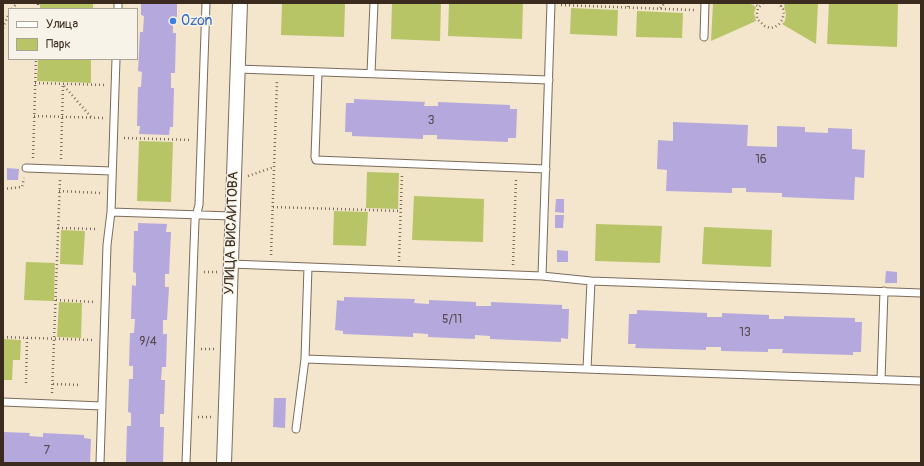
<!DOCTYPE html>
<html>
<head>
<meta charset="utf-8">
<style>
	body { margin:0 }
	#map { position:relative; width:924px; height:466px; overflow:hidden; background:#f4e5cd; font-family:Pangolin,sans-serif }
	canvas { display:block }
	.frame { position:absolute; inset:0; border:4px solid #3b2a1e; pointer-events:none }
	.legend { position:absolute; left:8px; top:8px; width:130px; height:52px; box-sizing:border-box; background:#f7f3e8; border:1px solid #aca397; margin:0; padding:5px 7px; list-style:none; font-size:12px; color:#3b2a1e }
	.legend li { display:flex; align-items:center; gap:8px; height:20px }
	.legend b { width:20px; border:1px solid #aca397 }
</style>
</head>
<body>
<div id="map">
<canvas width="924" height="466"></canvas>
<div class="frame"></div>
<ul class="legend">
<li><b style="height:5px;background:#fff"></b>Улица</li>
<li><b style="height:11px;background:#b7c567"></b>Парк</li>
</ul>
</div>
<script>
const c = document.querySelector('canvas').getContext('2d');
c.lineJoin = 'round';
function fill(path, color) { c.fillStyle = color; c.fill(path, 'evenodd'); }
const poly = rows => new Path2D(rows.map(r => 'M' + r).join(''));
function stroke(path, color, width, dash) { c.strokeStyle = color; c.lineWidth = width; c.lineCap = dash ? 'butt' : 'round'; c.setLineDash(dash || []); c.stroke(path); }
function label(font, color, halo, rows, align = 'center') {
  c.font = font + ' Pangolin,sans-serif'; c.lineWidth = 3; c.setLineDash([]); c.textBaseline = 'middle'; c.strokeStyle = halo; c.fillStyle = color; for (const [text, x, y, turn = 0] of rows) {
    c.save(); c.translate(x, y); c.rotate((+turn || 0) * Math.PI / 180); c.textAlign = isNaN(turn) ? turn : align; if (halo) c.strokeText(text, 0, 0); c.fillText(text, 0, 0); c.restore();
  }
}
const green = poly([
	[40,3,93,3,93,9,40,9],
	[282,3,345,3,344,37,281,35],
	[392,3,441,3,440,41,391,39],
	[449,3,523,3,522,39,448,36],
	[713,3,749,3,756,7,754,13,756,21,711,41],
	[788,3,818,3,816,44,782,24,785,21,786,14,784,6],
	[829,3,898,3,897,47,827,44],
	[571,8,618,10,617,36,570,34],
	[637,11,683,13,682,38,636,37],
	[38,59,91,59,91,83,37,81],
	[139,141,173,142,171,202,137,201],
	[367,172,399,173,398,209,366,208],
	[414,196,484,199,483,242,412,240],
	[334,211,368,212,366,246,333,245],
	[596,224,662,226,660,263,595,261],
	[704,227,772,230,771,267,702,264],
	[61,230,85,231,83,265,60,264],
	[26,262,55,263,54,301,24,300],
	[59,302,82,303,81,338,57,337],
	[3,339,21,340,20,360,13,360,12,380,3,380]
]);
const building = poly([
	[141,3,177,3,177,17,173,17,173,33,176,33,175,73,171,73,171,88,174,88,173,127,170,127,169,135,139,134,140,126,137,126,138,87,141,87,142,72,138,71,140,32,143,32,144,16,141,15],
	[354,99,425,102,424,106,438,106,438,102,510,105,510,109,517,109,516,138,508,138,508,142,437,139,437,135,423,135,423,139,352,136,352,132,345,132,346,103,354,103],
	[673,122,748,125,747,146,777,147,777,126,805,127,805,132,828,133,828,128,852,129,852,149,865,150,864,178,855,177,854,200,782,197,782,193,746,192,746,188,732,188,732,193,666,191,667,170,657,169,658,140,673,141],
	[7,168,19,169,18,180,7,180],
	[556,199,564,199,564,213,555,212],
	[555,215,564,215,563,228,555,228],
	[138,223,167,224,166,232,171,232,169,274,165,274,165,287,169,287,167,320,163,320,163,334,167,334,166,367,162,367,161,380,165,380,164,414,160,414,160,427,164,427,163,463,126,463,127,426,131,426,131,413,128,412,129,379,133,379,133,366,129,366,130,333,134,333,135,319,131,319,132,285,136,286,136,273,133,272,134,231,138,231],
	[557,250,568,251,568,262,557,262],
	[886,271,897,272,897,283,885,283],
	[344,297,415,299,414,303,429,304,429,300,476,302,476,306,491,306,491,302,562,305,562,309,569,309,568,339,561,338,561,342,490,339,490,336,475,335,475,339,428,337,428,334,413,333,413,337,343,334,343,331,335,330,337,300,344,301],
	[637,310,707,313,707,317,722,317,722,313,769,315,769,319,784,319,784,316,855,318,855,322,862,322,861,352,853,352,853,355,782,353,783,349,768,349,768,352,721,351,721,347,706,347,706,350,635,348,636,344,628,344,629,314,637,314],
	[274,398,286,398,285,428,273,427],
	[3,432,30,433,29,436,43,437,43,433,84,435,84,438,91,439,90,463,3,463]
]);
const path = poly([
	[753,3,759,7],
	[763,3,758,8,757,13,757,19,765,26,770,28,775,27,779,24,782,20,784,14,783,9,778,3],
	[561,5,694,10],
	[781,6,786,3],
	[628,7,628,3],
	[660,8,665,3],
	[12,9,17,3],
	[38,9,38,3],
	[3,28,9,13],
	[35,83,105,85],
	[64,86,92,118],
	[34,116,104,118],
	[124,138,191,140],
	[33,158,36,59],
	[61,159,63,84],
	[248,176,274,167],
	[3,189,22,187,24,178],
	[59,191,101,193],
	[273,207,401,211],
	[58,228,98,229],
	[271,255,277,81],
	[399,261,402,174],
	[513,265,516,178],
	[204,272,217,272],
	[56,300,95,302],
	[3,337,93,340],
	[201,349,214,349],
	[26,383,27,338],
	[53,384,81,385],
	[52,393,60,180],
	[198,417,211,417]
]);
const lane = poly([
	[118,9,118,3],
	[704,37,705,3],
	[238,69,549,80],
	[318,72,315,157,316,160,546,169],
	[371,73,374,3],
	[26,168,112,171],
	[111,212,232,216],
	[231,264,542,276,591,281,921,293],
	[308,267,305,359,921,381],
	[542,276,551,3],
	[587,369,591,281],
	[881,380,884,291],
	[3,402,102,406],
	[296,429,305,359],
	[100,463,107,245,111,212,116,59],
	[186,463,195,220,199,205,206,3]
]);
const street = poly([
	[224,463,240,3]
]);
const markers = [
	[173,21,4,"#3f7fe0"]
];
const numberNames = [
	["3",431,121],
	["16",761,160],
	["5/11",452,320],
	["13",745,333],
	["9/4",148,342],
	["7",47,451]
];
const shopNames = [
	["Ozon",181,21]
];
const streetNames = [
	["УЛИЦА ВИСАИТОВА",232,233,-88]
];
fill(green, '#b7c567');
fill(building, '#b4a8dc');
stroke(lane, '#7c6b5b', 9);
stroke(street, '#7c6b5b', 16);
stroke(path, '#7c6b5b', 2.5, [1, 3]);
stroke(lane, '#fff', 7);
stroke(street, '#fff', 14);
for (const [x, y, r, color] of markers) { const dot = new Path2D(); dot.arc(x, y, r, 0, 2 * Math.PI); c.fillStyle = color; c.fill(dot); stroke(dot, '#f7f3e8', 1.5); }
label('12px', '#594a4e', null, numberNames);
label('14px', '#366cbe', '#f7f3e8', shopNames, 'left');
label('14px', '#3b2a1e', '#f7f3e8', streetNames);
</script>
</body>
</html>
